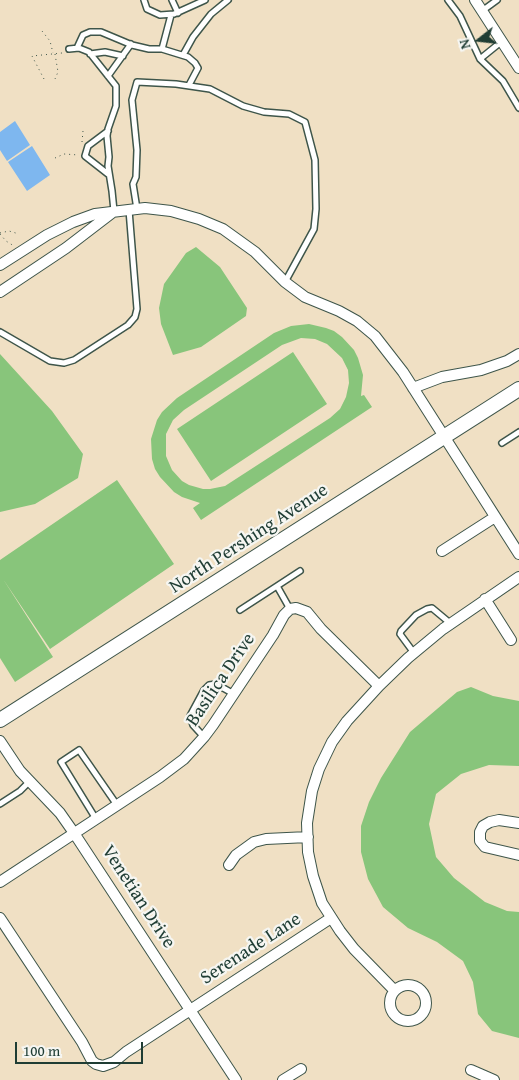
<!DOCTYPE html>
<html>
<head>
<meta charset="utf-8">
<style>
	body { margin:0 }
	#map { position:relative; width:519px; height:1080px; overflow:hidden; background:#f0e0c4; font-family:"Gentium Book Plus",serif }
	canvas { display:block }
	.north { position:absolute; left:454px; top:15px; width:50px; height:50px; -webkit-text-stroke:4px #f6f6f2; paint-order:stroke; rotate:254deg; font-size:14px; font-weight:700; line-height:20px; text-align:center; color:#1f3d34 }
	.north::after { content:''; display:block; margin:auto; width:18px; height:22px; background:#1f3d34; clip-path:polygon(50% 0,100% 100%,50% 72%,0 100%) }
	.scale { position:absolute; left:15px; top:1042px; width:128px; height:22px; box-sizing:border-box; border:2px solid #1f3d34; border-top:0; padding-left:6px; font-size:15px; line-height:18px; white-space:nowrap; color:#1f3d34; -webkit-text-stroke:4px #f6f6f2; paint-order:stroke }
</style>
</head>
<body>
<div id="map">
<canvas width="519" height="1080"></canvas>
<div class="north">N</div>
<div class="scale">100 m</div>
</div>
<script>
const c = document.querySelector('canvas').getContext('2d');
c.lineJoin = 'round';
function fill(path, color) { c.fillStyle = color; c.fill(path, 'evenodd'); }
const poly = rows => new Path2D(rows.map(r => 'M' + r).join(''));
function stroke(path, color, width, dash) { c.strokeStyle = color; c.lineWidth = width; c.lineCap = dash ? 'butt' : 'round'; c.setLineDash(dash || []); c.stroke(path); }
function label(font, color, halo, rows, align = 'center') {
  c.font = font + ' "Gentium Book Plus",serif'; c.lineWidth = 4.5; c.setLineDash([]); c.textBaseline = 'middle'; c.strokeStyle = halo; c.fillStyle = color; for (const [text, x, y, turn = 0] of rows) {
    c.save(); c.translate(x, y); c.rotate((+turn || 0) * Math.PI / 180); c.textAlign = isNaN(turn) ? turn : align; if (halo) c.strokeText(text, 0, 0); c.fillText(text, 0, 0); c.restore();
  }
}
const green = poly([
	[196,247,220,267,247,308,246,316,201,347,173,355,161,324,159,308,164,284,186,253],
	[309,324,326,328,334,331,342,337,354,350,358,358,363,375,361,396,364,395,372,407,201,520,193,508,200,503,182,497,174,492,160,477,155,469,152,459,151,439,157,420,162,412,177,398,274,333,291,326],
	[301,338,315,339,327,344,342,358,348,370,349,383,346,397,340,409,330,418,225,486,210,489,203,489,189,485,182,481,172,470,166,456,166,434,173,420,184,410,282,345],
	[293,352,327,404,211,481,177,429],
	[0,354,52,411,83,454,78,478,35,504,0,512],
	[117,480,174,564,50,649,3,579,53,657,15,682,0,658,0,560],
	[471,687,493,696,519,701,519,766,489,765,461,774,436,794,429,824,436,857,454,878,485,902,507,911,519,912,519,1038,492,1031,478,1014,473,982,463,961,437,942,408,928,383,907,368,879,361,852,361,826,369,802,381,778,410,732,457,692]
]);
const water = poly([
	[15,121,30,145,7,161,0,150,0,132],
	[32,146,50,175,27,191,8,162]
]);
const path = poly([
	[42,31,50,41,53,53],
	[55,54,58,72,55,79],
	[44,79,32,56,62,53],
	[82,142,83,131],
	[55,158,64,154,79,155],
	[0,233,9,231,19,234],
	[0,234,6,241,14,246]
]);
const service = poly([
	[144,0,147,9,160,15,174,14,205,0],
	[172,0,178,13],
	[448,0,460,16,480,59,503,81,519,108],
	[482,11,497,0],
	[77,48,83,35,90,32,101,32,132,45,149,49,162,49,188,57,195,63,198,68,189,85],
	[69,49,79,48,89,52,116,86,116,106,108,129,107,136,109,157,108,166,112,191,114,211],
	[162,49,171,15],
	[90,54,105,52,123,56],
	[183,55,193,37,211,14,228,0],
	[480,59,501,42],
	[108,76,131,44],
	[108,131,88,146,85,156,108,174],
	[137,209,133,184,136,177,137,150,132,100,137,82,176,84,210,89,243,106,264,112,289,114,305,122,315,160,316,209,314,229,285,282],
	[0,332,50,361,64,363,74,360,128,325,135,317,137,309,129,210],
	[502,443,519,432],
	[290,609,277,586,300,571],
	[240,610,277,586],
	[414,653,400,634,401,631,416,615,427,609,432,608,450,623],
	[204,737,193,725,190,716,204,690,209,685,216,684,234,694],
	[0,804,20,791,29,782],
	[96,819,61,762,79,750,117,805]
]);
const minor = poly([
	[475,0,519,68],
	[0,265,47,235,73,222,95,214,145,208,171,211,199,219,223,229,255,252,285,282,305,297,339,311,357,321,375,336,403,372,519,554],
	[0,292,66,248,113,212],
	[413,388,442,377,481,370,507,361,519,354],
	[442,551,495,517],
	[485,599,511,640],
	[0,741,20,771,60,813,74,833,236,1080],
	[519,823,499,820,490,822,483,826,480,832,480,841,485,847,519,855],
	[229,865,236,855,254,842,266,839,308,837],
	[0,882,160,777,184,759,204,737,213,725,273,635,284,615,290,609,296,608,307,612,321,629,379,686],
	[0,918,82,1042,92,1061,96,1064,103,1066,114,1062,126,1052,331,918],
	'390 1003a18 18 0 1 1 36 0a18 18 0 1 1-36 0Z',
	[394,990,354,949,340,931,322,903,313,876,308,852,307,823,312,791,319,769,332,742,347,721,379,686,408,658,443,629,519,577],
	[471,1070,494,1080],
	[283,1080,301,1069]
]);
const secondary = poly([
	[0,720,519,389]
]);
const streetNames = [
	["North Pershing Avenue",249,539,-33],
	["Basilica Drive",221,680,-56],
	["Venetian Drive",138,897,57],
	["Serenade Lane",251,949,-33]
];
fill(green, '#88c57b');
fill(water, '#7eb7ef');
stroke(service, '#3e554a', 8);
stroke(minor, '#3e554a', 12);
stroke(secondary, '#3e554a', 16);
stroke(path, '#3e554a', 1, [1, 4]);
stroke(service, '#fff', 5);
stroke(minor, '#fff', 10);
stroke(secondary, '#fff', 14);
label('19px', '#1f3d34', '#f6f6f2', streetNames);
</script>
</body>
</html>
